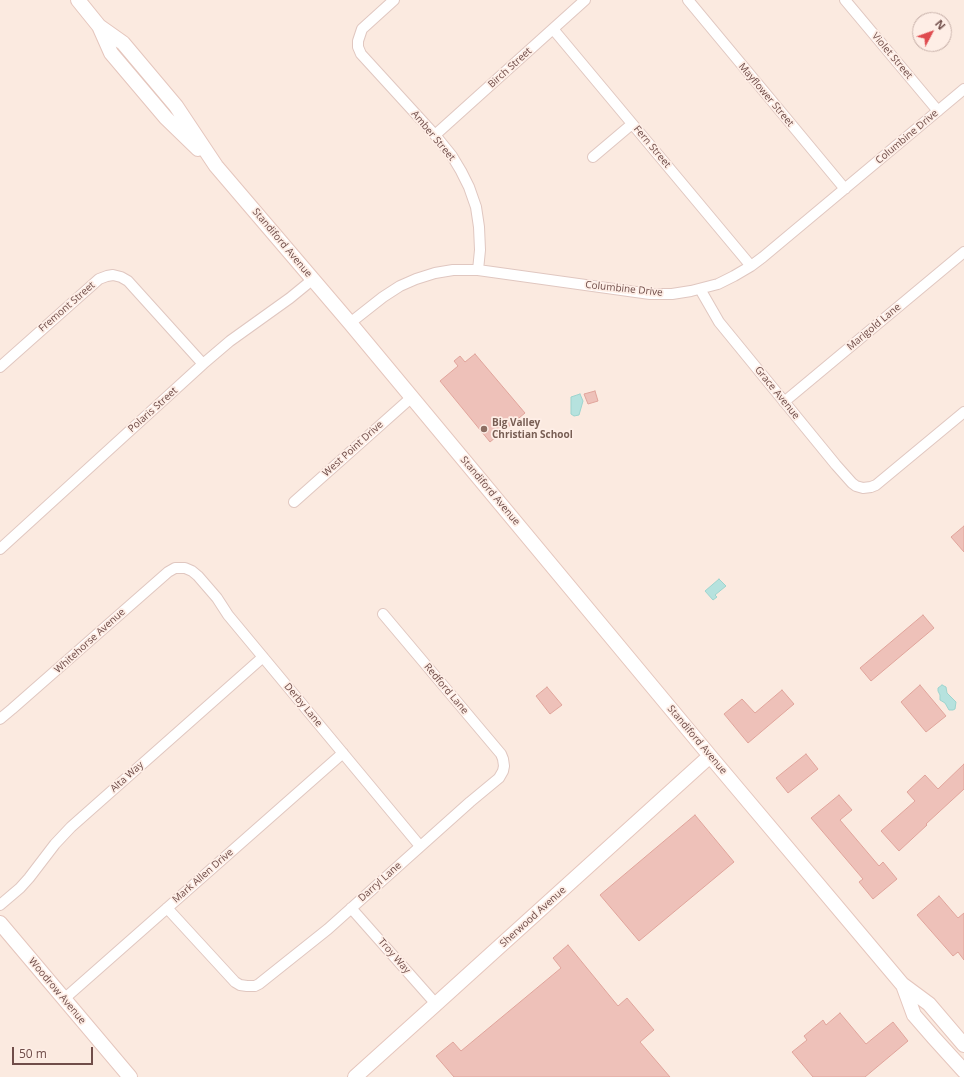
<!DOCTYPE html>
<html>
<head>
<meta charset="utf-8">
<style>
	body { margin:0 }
	#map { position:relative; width:964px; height:1077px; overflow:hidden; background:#fbeae0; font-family:"Open Sans",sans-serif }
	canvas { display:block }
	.north { position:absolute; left:912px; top:12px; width:40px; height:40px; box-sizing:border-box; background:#feeee6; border:1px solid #c5aea7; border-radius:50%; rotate:49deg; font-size:11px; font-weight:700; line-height:16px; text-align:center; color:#704d49 }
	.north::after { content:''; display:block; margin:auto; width:14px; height:18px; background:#df4b4f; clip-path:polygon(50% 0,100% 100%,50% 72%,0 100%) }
	.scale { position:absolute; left:12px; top:1047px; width:81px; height:18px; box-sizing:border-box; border:2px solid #704d49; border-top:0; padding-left:5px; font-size:12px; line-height:14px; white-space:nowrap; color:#704d49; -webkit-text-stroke:3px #feeee6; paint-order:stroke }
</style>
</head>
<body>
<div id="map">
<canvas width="964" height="1077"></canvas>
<div class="north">N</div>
<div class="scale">50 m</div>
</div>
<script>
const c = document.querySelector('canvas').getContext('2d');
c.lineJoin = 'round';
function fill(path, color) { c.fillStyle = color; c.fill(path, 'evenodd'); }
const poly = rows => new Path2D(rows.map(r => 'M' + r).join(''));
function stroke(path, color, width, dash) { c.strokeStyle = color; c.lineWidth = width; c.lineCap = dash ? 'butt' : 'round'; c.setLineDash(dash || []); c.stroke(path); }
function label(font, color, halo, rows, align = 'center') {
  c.font = font + ' "Open Sans",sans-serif'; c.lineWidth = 3.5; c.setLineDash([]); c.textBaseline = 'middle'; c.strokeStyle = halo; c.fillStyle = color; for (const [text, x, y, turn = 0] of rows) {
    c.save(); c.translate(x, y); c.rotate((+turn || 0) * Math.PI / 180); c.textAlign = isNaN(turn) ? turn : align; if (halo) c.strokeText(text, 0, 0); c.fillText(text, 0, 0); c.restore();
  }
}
const water = poly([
	[580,394,583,401,579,415,574,416,571,414,571,397,580,394],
	[719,579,726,586,715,595,717,597,713,600,705,591,719,579],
	[942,685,946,687,947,693,956,702,955,709,953,710,949,710,945,703,940,700,940,695,938,691,938,688,942,685]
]);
const building = poly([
	[475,354,525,413,490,442,440,381,458,366,454,361,460,356,465,362,475,354],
	[595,391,598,401,588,404,584,394,595,391],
	[964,526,964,552,951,537,964,526],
	[923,615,934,628,871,681,860,668,923,615],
	[920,685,946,716,926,732,901,702,920,685],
	[547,687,562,705,550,714,536,696,547,687],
	[782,690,794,704,748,743,724,714,742,699,755,713,782,690],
	[806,754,818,769,788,793,776,778,806,754],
	[964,764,964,789,926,824,927,825,899,851,881,831,915,801,907,792,925,775,938,789,964,764],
	[839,795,852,810,840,820,879,866,883,862,897,879,873,899,859,882,863,879,811,818,839,795],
	[695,815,734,862,639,941,600,895,695,815],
	[939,896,958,918,964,913,964,960,958,952,953,956,917,915,939,896],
	[568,945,618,1006,627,998,654,1030,640,1042,670,1077,454,1077,436,1056,453,1042,461,1051,561,968,553,958,568,945],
	[840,1013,866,1044,893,1022,908,1041,865,1077,813,1077,792,1052,807,1040,804,1036,823,1020,826,1025,840,1013]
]);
const street = poly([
	[394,0,362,29,358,41,358,47,361,54,435,135,452,156,461,171,469,187,476,207,479,227,480,250,478,270],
	[688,0,845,189],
	[845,0,938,111],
	[553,29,751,266],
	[435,135,585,0],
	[593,157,632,124],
	[700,289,719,322,836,465,852,483,856,486,863,488,871,487,876,485,964,412],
	[350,323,383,297,400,286,416,279,435,273,453,270,478,270,650,294,672,294,691,291,718,284,734,276,751,266,763,257,964,89],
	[0,367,99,279,107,276,113,275,121,277,128,281,203,364],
	[784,402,964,252],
	[294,502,412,397],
	[0,549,203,364,230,341,290,298,312,280],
	[0,719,12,709,168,572,175,568,185,568,192,571,198,576,217,598,228,615,420,846],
	[0,905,20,888,29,878,55,844,71,827,263,657],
	[167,908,235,982,240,985,247,986,255,986,259,984,328,929,470,802,499,778,503,771,504,766,503,759,501,754,383,614],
	[351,908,436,1004],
	[64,999,343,753]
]);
const secondary = poly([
	[78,0,99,26,123,43,176,106,216,166,350,323,710,756,902,984,929,1004,964,1045],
	[99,26,111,53,166,118,198,149],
	[0,923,130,1077],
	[903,985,914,1015,934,1038,964,1071],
	[355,1077,436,1004,710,756]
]);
const markers = [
	[484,429,4,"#8d6e63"]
];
const streetNames = [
	["Violet Street",892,56,50],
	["Birch Street",510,68,-42],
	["Mayflower Street",766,95,50],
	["Amber Street",433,136,50],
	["Columbine Drive",907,137,-40],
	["Fern Street",652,147,50],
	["Standiford Avenue",282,243,50],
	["Columbine Drive",624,289,6],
	["Fremont Street",67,307,-41],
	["Marigold Lane",874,327,-40],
	["Grace Avenue",777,393,51],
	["Polaris Street",153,410,-42],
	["West Point Drive",353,449,-42],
	["Standiford Avenue",490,491,50],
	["Whitehorse Avenue",90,641,-42],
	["Redford Lane",446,689,50],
	["Derby Lane",303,705,50],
	["Standiford Avenue",697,740,50],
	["Alta Way",127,777,-42],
	["Mark Allen Drive",203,876,-41],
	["Darryl Lane",380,882,-42],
	["Sherwood Avenue",533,917,-42],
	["Troy Way",394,956,49],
	["Woodrow Avenue",57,991,50]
];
const educationNames = [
	["Big Valley",492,423],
	["Christian School",492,435]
];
fill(water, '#b6e2de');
stroke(water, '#9dd4ce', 1);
fill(building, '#eec1b9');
stroke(building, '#e0a49b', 1);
stroke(street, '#e0c7c0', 12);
stroke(secondary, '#e5c6bd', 16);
stroke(street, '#fff', 10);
stroke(secondary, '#fff', 14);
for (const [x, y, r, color] of markers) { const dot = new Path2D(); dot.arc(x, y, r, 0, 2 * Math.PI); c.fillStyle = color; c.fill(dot); stroke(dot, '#feeee6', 1.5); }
label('10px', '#704d49', '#feeee6', streetNames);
label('bold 10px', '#785e54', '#feeee6', educationNames, 'left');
</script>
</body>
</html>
